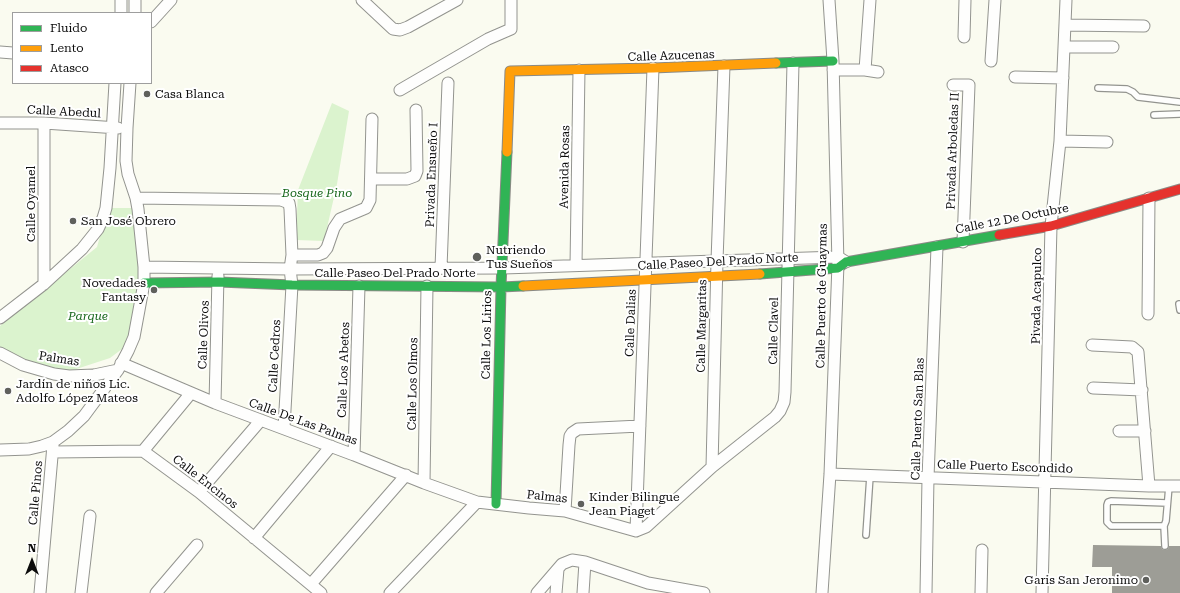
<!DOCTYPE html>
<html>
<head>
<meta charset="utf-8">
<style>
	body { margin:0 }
	#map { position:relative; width:1180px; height:593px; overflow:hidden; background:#fafbf0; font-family:"Roboto Serif",serif }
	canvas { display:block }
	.legend { position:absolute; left:12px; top:12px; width:140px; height:72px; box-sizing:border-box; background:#fff; border:1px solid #9e9e9e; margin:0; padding:5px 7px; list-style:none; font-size:12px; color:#0c0c0c }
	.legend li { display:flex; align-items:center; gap:8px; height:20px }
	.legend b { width:20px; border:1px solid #9e9e9e }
	.north { position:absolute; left:12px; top:541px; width:40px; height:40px; -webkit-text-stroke:3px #fff; paint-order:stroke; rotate:0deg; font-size:11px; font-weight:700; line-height:16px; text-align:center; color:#0c0c0c }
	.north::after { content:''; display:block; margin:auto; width:14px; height:18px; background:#0c0c0c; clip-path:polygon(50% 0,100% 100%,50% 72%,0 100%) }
</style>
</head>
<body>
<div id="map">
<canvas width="1180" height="593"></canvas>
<ul class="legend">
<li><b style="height:5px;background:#30b455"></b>Fluido</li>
<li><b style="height:5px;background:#ff9f0a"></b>Lento</li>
<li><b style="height:5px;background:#e5322d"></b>Atasco</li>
</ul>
<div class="north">N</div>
</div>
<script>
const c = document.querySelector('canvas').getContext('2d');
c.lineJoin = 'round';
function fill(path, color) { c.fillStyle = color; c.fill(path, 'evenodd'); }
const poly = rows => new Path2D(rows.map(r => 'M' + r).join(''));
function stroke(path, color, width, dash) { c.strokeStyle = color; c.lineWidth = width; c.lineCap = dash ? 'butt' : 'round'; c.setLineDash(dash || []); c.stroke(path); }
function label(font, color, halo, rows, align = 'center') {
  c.font = font + ' "Roboto Serif",serif'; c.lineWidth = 4; c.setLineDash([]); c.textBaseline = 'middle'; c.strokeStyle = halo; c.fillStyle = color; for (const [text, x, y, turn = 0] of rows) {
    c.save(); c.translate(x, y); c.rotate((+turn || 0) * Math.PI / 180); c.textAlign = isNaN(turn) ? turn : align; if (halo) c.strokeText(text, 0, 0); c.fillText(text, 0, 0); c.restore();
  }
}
const green = poly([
	[332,103,349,111,337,184,324,241,296,240,298,190],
	[108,208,137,208,143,283,130,343,110,358,58,375,0,356,0,326,97,247]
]);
const building = poly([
	[1093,545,1161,546,1162,549,1165,550,1168,549,1169,546,1180,546,1180,593,1112,593,1112,567,1092,567]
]);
const lane = poly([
	[1098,88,1127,89,1133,92,1138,97,1180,102],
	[1154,115,1180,114],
	[1179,304,1180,310],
	[1167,503,1111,501,1108,502,1107,505,1107,522,1111,526,1164,526,1166,521,1169,486],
	[1164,526,1165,546],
	[866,535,870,476]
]);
const street = poly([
	[362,0,393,29,400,30,408,27,457,0],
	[121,13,121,0],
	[135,13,135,0],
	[151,22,171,0],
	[1065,25,1144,26],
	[964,37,965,0],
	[1064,47,1113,47],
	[0,52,13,53],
	[991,61,995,0],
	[833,70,865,70,878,72],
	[865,70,870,0],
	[1015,77,1063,78],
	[953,85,969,85,963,242],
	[400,90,488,39,511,29,511,0],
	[0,123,44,123,118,128],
	[1060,141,1107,142],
	[371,179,407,179,415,176,417,171,416,110],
	[136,198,281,200,289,203,290,209,292,255,290,269,292,285,284,428],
	[292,255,318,255,323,253,327,248,334,228,340,219,366,208,370,200,372,119],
	[576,265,579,70],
	[144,267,290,269,503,268,838,257,846,262],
	[441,268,448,83],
	[44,284,44,123],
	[1148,314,1149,198],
	[0,318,44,284,82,249,98,229,103,218,106,208,110,168,115,83],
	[1092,345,1132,347,1138,352,1149,486],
	[0,353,23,365,54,374,69,376,94,375,118,370],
	[121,363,215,403,354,455,424,483,477,502,529,508,565,511,636,531],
	[1093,388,1142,390],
	[215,403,218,276],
	[1119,431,1145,431],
	[0,450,29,449,42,446,53,442,68,431,84,416,118,370,128,351,134,337,144,283,144,267,138,209,136,198,128,174,126,161,127,128,130,83],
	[143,451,191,393],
	[53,452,143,451,199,492,321,593],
	[354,455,359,286],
	[712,467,717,261,724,66],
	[830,474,1149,486,1180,486],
	[424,483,427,286],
	[199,492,261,420],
	[565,511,569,445,570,436,572,433,578,429,640,426],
	[636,531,646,527,712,467,775,417,780,411,784,402,785,392,793,63],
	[636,531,653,68],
	[254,538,331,446],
	[311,584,406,475],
	[40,593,53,445],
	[81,593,90,516],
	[156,593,197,545],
	[390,593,477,502],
	[537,593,562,564,572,560,585,562,648,583,704,593],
	[556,593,558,569],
	[583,593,585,562],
	[822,593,830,474,838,264,833,61,829,0],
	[926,593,928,478,937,247],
	[981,593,982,550],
	[1042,593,1051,226,1060,141,1066,0]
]);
const fast = poly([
	[776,63,833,61],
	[760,274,838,268,846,262,999,235],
	[144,283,219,282,292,285,501,287,523,286],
	[496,504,501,287,507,152]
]);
const slow = poly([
	[507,152,510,71,653,68,776,63],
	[523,286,760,274]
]);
const jam = poly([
	[999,235,1051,226,1180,189]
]);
const markers = [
	[147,94,4,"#5f605c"],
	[73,221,4,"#5f605c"],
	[477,257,5,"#5f605c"],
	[154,290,4,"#5f605c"],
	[8,391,4,"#5f605c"],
	[581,504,4,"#5f605c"],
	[1146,580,4,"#5f605c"]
];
const streetNames = [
	["Calle Azucenas",671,56,-2],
	["Calle Abedul",64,112,3],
	["Privada Arboledas II",953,151,-88],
	["Avenida Rosas",565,167,-89],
	["Privada Ensueño I",432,175,-88],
	["Calle Oyamel",31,204,-90],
	["Calle 12 De Octubre",1012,219,-11],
	["Calle Paseo Del Prado Norte",718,262,-3],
	["Calle Paseo Del Prado Norte",395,273],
	["Calle Puerto de Guaymas",822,296,-89],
	["Pivada Acapulco",1037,296,-89],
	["Calle Dalias",631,323,-88],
	["Calle Margaritas",702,326,-89],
	["Calle Clavel",774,331,-89],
	["Calle Olivos",204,335,-88],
	["Calle Los Lirios",487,335,-89],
	["Calle Cedros",275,356,-87],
	["Palmas",59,359,9],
	["Calle Los Abetos",344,370,-88],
	["Calle Los Olmos",413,384,-89],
	["Calle Puerto San Blas",918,419,-88],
	["Calle De Las Palmas",303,422,20],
	["Calle Puerto Escondido",1005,467,2],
	["Calle Encinos",205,482,38],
	["Calle Pinos",36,493,-85],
	["Palmas",547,497,6]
];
const poiNames = [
	["Casa Blanca",155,94],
	["San José Obrero",81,221],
	["Nutriendo",486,250],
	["Tus Sueños",486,264],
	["Novedades",146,283,"right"],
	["Fantasy",146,297,"right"],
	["Jardín de niños Lic.",16,384],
	["Adolfo López Mateos",16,398],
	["Kinder Bilingue",589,497],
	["Jean Piaget",589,511],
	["Garis San Jeronimo",1138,580,"right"]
];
const parkNames = [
	["Bosque Pino",317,193],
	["Parque",88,316]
];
fill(green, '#dbf3ce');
fill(building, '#9d9d96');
stroke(lane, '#93948f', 8);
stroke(street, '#93948f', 13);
stroke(fast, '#8a8a85', 11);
stroke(slow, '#8a8a85', 11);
stroke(jam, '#8a8a85', 11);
stroke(lane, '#fefefd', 5.5);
stroke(street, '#fefefd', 11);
stroke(fast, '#30b455', 9);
stroke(slow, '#ff9f0a', 9);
stroke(jam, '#e5322d', 9);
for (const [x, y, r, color] of markers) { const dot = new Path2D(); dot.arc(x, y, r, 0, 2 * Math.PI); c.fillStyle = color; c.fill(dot); stroke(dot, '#fff', 1.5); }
label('12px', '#0c0c0c', '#fff', streetNames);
label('12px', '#0c0c0c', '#fff', poiNames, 'left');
label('italic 12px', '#19681d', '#fff', parkNames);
</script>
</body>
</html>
